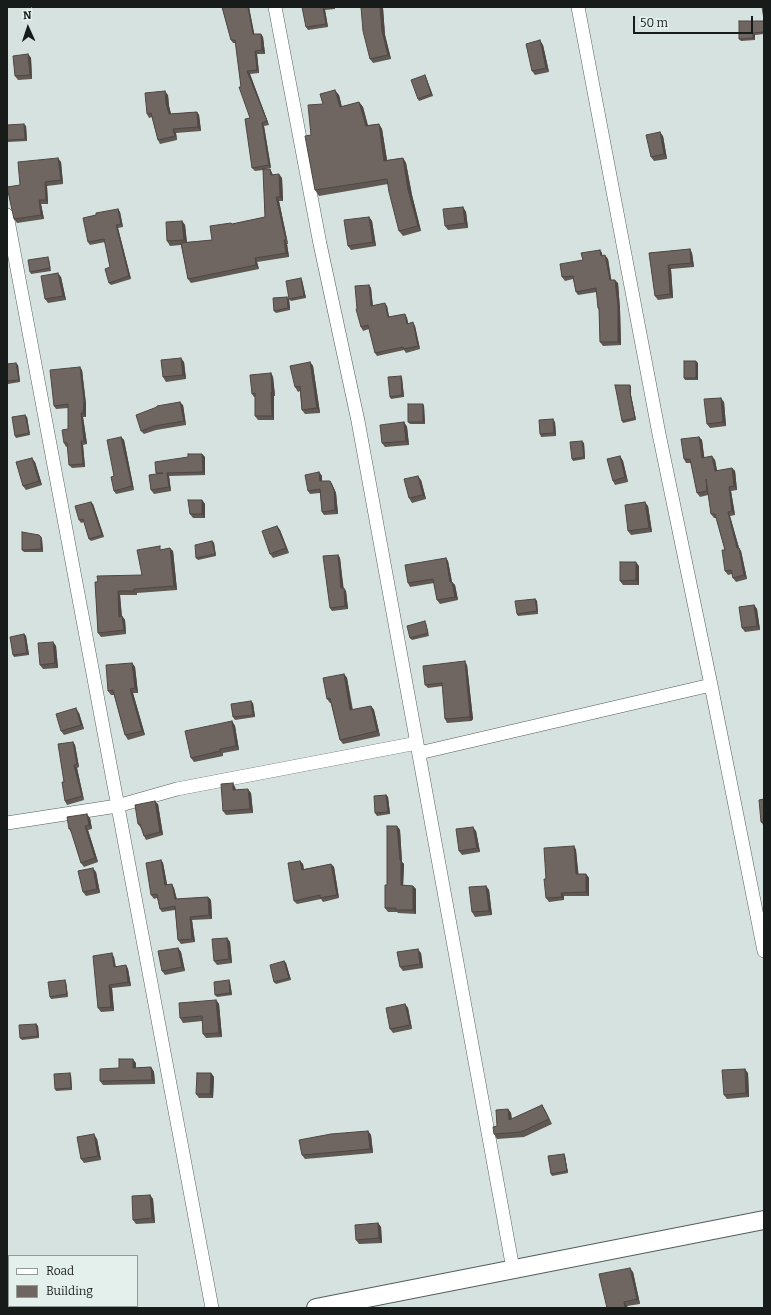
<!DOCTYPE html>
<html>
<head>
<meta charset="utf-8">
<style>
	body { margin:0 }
	#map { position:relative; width:771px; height:1315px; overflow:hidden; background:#d6e2df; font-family:Bitter,serif }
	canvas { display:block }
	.frame { position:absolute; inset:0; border:8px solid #171c1a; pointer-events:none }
	.legend { position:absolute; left:8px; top:1255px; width:130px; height:52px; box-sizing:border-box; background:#e3f0ec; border:1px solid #919b98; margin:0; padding:5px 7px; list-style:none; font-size:12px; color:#171c1a }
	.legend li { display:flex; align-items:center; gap:8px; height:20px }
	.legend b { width:20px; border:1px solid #919b98 }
	.north { position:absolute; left:8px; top:8px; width:40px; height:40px; -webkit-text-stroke:3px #e3f0ec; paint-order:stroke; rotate:357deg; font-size:11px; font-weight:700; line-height:16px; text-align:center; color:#171c1a }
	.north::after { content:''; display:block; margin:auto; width:14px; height:18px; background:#171c1a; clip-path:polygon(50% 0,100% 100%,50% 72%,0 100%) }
	.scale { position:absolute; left:633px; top:16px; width:120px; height:18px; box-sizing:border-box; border:2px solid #171c1a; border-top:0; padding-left:5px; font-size:12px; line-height:14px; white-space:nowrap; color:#171c1a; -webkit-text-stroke:3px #e3f0ec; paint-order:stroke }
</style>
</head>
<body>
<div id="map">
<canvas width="771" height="1315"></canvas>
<div class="frame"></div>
<ul class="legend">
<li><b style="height:5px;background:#fff"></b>Road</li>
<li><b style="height:11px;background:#6f6661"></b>Building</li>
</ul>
<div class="north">N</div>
<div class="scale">50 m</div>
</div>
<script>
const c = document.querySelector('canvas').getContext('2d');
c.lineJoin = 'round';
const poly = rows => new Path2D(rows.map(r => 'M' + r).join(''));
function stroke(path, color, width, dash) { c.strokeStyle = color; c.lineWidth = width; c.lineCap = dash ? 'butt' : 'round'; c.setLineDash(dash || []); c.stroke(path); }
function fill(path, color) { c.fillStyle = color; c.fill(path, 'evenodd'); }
const minor = poly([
	[275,7,320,244,358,421,513,1269],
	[578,7,659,434,711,685,764,951],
	[7,215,212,1308],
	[419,753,711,685],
	[7,823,117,806,177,789,417,743]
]);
const secondary = poly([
	[316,1308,764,1220]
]);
const wall = poly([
	[222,7,249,7,254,34,261,34,263,37,265,54,257,54,259,73,250,74,269,125,264,126,271,168,265,169,270,169,273,175,282,178,283,201,279,201,288,244,287,244,289,257,257,262,259,269,191,283,188,279,181,245,170,246,167,241,182,221,185,225,187,242,212,240,231,223,232,224,265,217,263,170,255,171,252,168,250,118,241,87,236,43,233,43,231,40],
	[302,7,335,7,335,9,325,10,328,27,308,30,306,27],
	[361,7,382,7,383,8,385,35,391,59,373,63,370,59],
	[764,21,764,34,755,35,755,40,741,41,739,39],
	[543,45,549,72,535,75,532,71],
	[28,54,31,58,32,79,18,80,15,76],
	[426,77,433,96,419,101,418,99],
	[168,95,169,106,171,114,197,112,199,115,201,131,176,133,177,140,160,144,158,140,152,117,149,118,147,114],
	[339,95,342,107,359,102,363,107,368,125,379,124,382,129,387,160,403,158,406,163,412,195,421,231,403,236,399,231,388,184,319,196,315,190,311,135,323,104],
	[7,125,26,126,27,141,8,142,7,141],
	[663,136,667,159,654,161,651,157],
	[61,162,63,184,47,186,48,204,41,204,44,219,17,223,14,219,20,185],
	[463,207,466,212,468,228,448,230,445,226],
	[118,209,120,212,123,227,118,228,131,279,111,285,109,283,110,267,105,242,90,245,88,242,96,215],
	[369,217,372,221,376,246,351,250,348,246],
	[690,249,692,253,694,267,671,269,673,298,658,300,655,296,649,253],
	[600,250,602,253,602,256,608,259,611,280,618,283,620,309,621,345,603,346,600,342,599,310,598,308,597,292,578,295,576,292,573,279,565,281,562,277,583,260],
	[49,259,51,271,31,274,30,272],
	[61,277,66,300,48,303,45,299],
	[302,280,306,298,291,301,289,299],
	[369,285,371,288,373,306,387,306,389,317,405,314,407,318,408,323,415,326,420,349,406,353,404,350,377,356,375,353,369,329,363,331,361,327,357,309],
	[289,299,290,310,276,313,274,311],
	[184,362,186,379,166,382,163,377],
	[310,362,313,366,320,413,305,414,302,410,300,391,298,392,295,387],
	[698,363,698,380,685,380,684,378],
	[7,364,18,365,20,382,8,384,7,383],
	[82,370,86,404,86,417,83,417,87,444,83,445,85,467,72,468,69,465,68,446,66,447,64,443,68,429,68,408,56,409,54,406],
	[271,373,273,377,275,396,274,396,274,420,258,420,255,416,255,397,254,397,252,394],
	[401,376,402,378,404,397,391,399,390,397],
	[631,387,631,395,636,420,623,423,622,421],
	[724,402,726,426,710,428,707,424],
	[183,405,186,425,156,430,144,434,141,431],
	[424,406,425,424,410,424,408,422],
	[27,417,30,435,16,438,15,436],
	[404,422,407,427,409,445,385,447,382,443],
	[555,422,556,436,541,437,540,434],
	[121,437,124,440,134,490,116,494,114,491,114,476],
	[699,437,702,440,704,458,715,460,717,471,732,468,735,471,737,490,731,491,735,515,730,516,739,548,741,551,747,579,736,582,733,578,732,574,728,575,725,571,725,550,716,518,714,518,711,514,708,495,700,497,697,493,691,463,686,463,684,459],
	[584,443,585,459,573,461,572,459],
	[202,454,205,457,205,475,169,476,171,491,154,494,151,490,157,474,156,473,188,457],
	[620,456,623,461,628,482,615,485,613,481],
	[35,462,42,485,26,490,23,486],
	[319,472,322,476,322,481,330,481,332,484,336,493,338,514,324,515,322,512,320,493,310,494,308,491],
	[421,480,426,499,412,503,409,498],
	[202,500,205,504,205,518,193,518,190,514],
	[93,504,104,537,91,541,89,539,84,522,81,523,79,520],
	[648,506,652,532,631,535,628,531],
	[277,526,280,530,289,553,273,558,270,554],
	[39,535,42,539,43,552,24,552,22,550],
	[212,541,214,543,216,556,198,560,196,558],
	[162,549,173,551,177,590,137,593,137,595,120,595,122,616,125,620,126,634,101,637,98,633,95,582,142,575],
	[338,555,340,558,343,588,346,591,348,609,332,611,330,608],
	[446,558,448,561,452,582,455,585,458,600,440,604,437,600,434,583,410,587,408,583],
	[639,566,639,585,623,585,620,581],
	[535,599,537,601,538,614,518,616,517,614],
	[754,605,757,609,760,630,745,632,742,628],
	[426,623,429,636,412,640,410,638],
	[24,634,26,636,29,655,14,657,13,655],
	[53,642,56,646,58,668,43,669,40,665],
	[132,663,135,667,138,693,133,693,145,735,128,740,125,735,114,695,111,695,108,691],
	[467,665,473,719,471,721,447,723,445,719,443,686,428,688,425,685],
	[344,674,347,678,353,710,371,706,374,710,380,736,343,744,340,740,331,703,330,703,327,699],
	[253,703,255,717,235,720,233,717],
	[79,713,84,729,64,735,61,731],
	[232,721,235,726,239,750,223,753,223,756,194,762,191,758],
	[73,742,75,745,79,767,77,768,84,800,67,805,65,801,64,782],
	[235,787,236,790,251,793,253,813,226,815,223,811],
	[386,795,388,797,390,814,377,816,375,813],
	[764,799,764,826,761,822],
	[158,804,163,835,146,840,144,836,141,828,138,824],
	[90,818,92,829,88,830,98,862,84,867,81,863,72,833,69,829],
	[397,826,400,830,402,862,404,864,403,885,413,886,416,889,416,914,398,913,397,912,388,912,385,908,387,885],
	[476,831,480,852,462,855,459,851],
	[574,846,576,850,578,874,586,874,589,878,589,896,564,896,564,900,549,902,546,898,546,879],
	[161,860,163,863,167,885,174,888,177,899,208,897,211,900,212,919,192,920,195,942,181,944,178,940,175,910,162,912,160,909,157,898,154,899,151,895],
	[300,861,303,864,304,869,331,864,334,867,339,898,323,902,321,899,297,904,294,901],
	[96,872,100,893,86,896,83,892],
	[486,886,489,890,492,915,475,917,472,912],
	[227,938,230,942,232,963,217,965,214,961],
	[178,948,181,952,185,971,165,975,162,971],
	[421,953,423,968,403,971,400,967],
	[114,957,116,967,126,965,128,969,131,986,112,988,114,1011,101,1012,98,1008],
	[284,961,286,963,291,980,276,984,274,982],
	[229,980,230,982,232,995,217,997,215,995],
	[66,982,68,997,51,999,50,997],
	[216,1000,219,1004,222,1037,206,1038,203,1034,202,1021,183,1023,180,1018],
	[405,1004,408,1008,412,1029,393,1033,390,1029],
	[36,1024,38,1026,39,1038,22,1040,20,1038],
	[136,1063,136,1068,151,1067,154,1072,155,1084,103,1085,100,1081,119,1068],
	[211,1073,214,1077,213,1098,199,1098,196,1094],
	[748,1073,749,1097,727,1099,724,1095],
	[71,1075,72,1090,56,1091,55,1089],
	[542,1105,545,1110,552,1124,524,1137,497,1139,494,1134,508,1109,511,1113,512,1119],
	[368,1131,371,1135,373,1153,305,1159,302,1155],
	[97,1139,101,1160,84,1163,81,1159],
	[564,1154,565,1156,568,1173,552,1176,551,1174],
	[150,1195,153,1199,155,1223,136,1224,133,1220],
	[378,1223,381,1227,382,1243,359,1244,356,1240],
	[633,1272,640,1304,627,1306,628,1308,607,1308]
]);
const shadedWall = poly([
	[248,7,249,7,255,37,253,34],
	[323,7,325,10,328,27,326,24],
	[380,7,382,7,383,8,385,35,391,59,388,55,382,31],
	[753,33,755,35,755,40,753,38],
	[261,34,263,37,265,54,262,50],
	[540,40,543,45,549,72,546,68],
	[255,51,257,54,259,73,257,70],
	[28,54,31,58,32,79,30,75],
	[247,71,250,74,269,125,267,121],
	[425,75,426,77,433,96,431,94],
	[335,90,339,95,343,112,340,107],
	[165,91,168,95,169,106,172,118,169,114,166,103],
	[359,102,363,107,369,131,366,126],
	[197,112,199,115,201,131,198,127],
	[262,123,264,126,271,168,269,165],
	[24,124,26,126,27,141,25,139],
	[379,124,382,129,388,166,384,161],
	[173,129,176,133,177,140,175,136],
	[660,132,663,136,667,159,664,154],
	[58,158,61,162,63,184,61,180],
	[403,158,406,163,412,195,421,231,418,226,408,190],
	[270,169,272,173,274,179,271,175],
	[279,174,282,178,283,201,280,197],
	[45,182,47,186,48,204,46,200],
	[276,197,279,201,288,244,286,240],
	[39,200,41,204,44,219,41,215],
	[463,207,466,212,468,228,465,223],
	[118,209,120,212,123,227,121,224],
	[369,217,372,221,376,246,373,242],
	[182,221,185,225,187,244,184,240],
	[116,225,118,228,131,279,129,276],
	[284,240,287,244,289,257,286,253],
	[690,249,692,253,694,267,691,263],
	[600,250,602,253,603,260,601,256],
	[605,255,608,259,612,284,610,280],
	[255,258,257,262,259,269,256,265],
	[668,265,671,269,673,298,670,294],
	[58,273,61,277,66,300,63,296],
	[301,278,302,280,306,298,304,296],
	[615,280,618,283,620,309,621,345,618,342],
	[369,285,371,288,373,309,371,306],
	[287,297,289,299,290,310,288,308],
	[385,303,387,306,390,321,388,317],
	[405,314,407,318,409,327,407,324],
	[413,322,415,326,420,349,418,346],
	[181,358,184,362,186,379,183,375],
	[696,361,698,363,698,380,696,378],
	[310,362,313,366,320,413,317,408],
	[16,363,18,365,20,382,19,380],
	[80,367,82,370,86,404,86,417,83,413],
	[271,373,273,377,275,396,272,392],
	[401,376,402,378,404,397,402,395],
	[630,385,631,387,631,395,636,420,635,418,630,393],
	[271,392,274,396,274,420,272,416],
	[721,398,724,402,726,426,723,422],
	[7,399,8,414,7,413],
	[180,402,183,405,186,425,184,421],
	[423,404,424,406,425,424,423,422],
	[81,413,83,417,87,444,84,441],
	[25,415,27,417,30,435,29,433],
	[553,419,555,422,556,436,554,433],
	[404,422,407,427,409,445,406,441],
	[121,437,124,440,134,490,132,486],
	[699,437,702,440,705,462,702,458],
	[81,441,83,445,85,467,83,464],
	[582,441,584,443,585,459,584,457],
	[202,454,205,457,205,475,203,472],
	[620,456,623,461,628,482,625,477],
	[712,456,715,460,718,475,715,471],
	[32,458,35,462,42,485,39,481],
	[732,468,735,471,737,490,734,486],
	[319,472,322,476,322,484,320,481],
	[167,473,169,476,171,491,169,487],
	[418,476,421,480,426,499,423,495],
	[330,481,332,484,336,493,338,514,335,510],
	[729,487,731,491,735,515,732,511],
	[202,500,205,504,205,518,202,514],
	[91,502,93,504,104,537,102,535],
	[645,502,648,506,652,532,649,528],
	[728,512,730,516,739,548,741,551,747,579,744,575],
	[277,526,280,530,289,553,286,548],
	[41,537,42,539,43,552,41,549],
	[212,541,214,543,216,556,215,554],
	[170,548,173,551,177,590,174,586],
	[338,555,340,558,344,591,341,588],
	[446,558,448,561,452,582,455,585,458,600,455,597,450,582],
	[636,562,639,566,639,585,636,580],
	[344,588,346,591,348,609,345,606],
	[118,591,120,595,122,620,119,617],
	[535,599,537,601,538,614,537,611],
	[754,605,757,609,760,630,757,626],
	[122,616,125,620,126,634,124,630],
	[24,634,26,636,29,655,27,653],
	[53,642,56,646,58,668,55,663],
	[465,661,467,665,473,719,471,721,469,717],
	[132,663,135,667,138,693,135,688],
	[344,674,347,678,353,715,350,710],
	[130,689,133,693,145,735,142,731],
	[251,701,253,703,255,717,253,715],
	[371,706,374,710,380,736,377,731],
	[76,708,79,713,84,729,81,725],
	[232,721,235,726,239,750,236,746],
	[73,742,75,745,79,767,77,764],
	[74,765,77,768,84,800,82,796],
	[233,783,235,787,236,794,233,790],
	[248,789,251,793,253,813,250,809],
	[386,795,388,797,390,814,388,812],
	[155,801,158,804,163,835,160,832],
	[87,814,90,818,92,829,89,825],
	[85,826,88,830,98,862,95,858],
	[397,826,400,830,402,862,404,864,403,889,401,885,400,860],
	[473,827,476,831,480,852,477,848],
	[574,846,576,850,579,878,576,874],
	[161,860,163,863,168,889,165,885],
	[300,861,303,864,304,873,302,870],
	[331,864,334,867,339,898,337,895],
	[93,868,96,872,100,893,97,889],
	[586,874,589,878,589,896,586,892],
	[172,884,174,888,177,902,175,899],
	[413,886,416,889,416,914,413,910],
	[486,886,489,890,492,915,489,911],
	[561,893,564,896,564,900,562,897],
	[208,897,211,900,212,919,209,915],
	[190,917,192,920,195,942,192,939],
	[227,938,230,942,232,963,229,959],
	[178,948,181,952,185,971,182,967],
	[418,949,421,953,423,968,420,964],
	[112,953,114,957,116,971,114,967],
	[284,961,286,963,291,980,289,978],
	[126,965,128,969,131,986,128,982],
	[65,980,66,982,68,997,67,994],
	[229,980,230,982,232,995,230,993],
	[109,985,112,988,114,1011,111,1007],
	[216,1000,219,1004,222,1037,219,1033],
	[405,1004,408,1008,412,1029,410,1025],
	[36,1024,38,1026,39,1038,38,1036],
	[133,1059,136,1063,136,1072,133,1068],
	[151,1067,154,1072,155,1084,152,1080],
	[745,1069,748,1073,749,1097,746,1093],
	[70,1073,71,1075,72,1090,71,1088],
	[211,1073,214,1077,213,1098,210,1094],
	[542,1105,545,1110,552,1124,549,1119],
	[508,1109,511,1113,512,1125,509,1120],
	[368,1131,371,1135,373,1153,370,1149],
	[94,1134,97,1139,101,1160,98,1156],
	[564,1154,565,1156,568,1173,567,1171],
	[150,1195,153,1199,155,1223,152,1218],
	[378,1223,381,1227,382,1243,379,1238],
	[630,1268,633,1272,640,1304,637,1299],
	[624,1302,627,1306,628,1308,626,1308]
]);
const building = poly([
	[222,7,248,7,253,34,261,34,262,50,255,51,257,70,247,71,267,121,262,123,269,165,252,168,245,119,250,118,239,87,241,87,235,40,231,40,222,7],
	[302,7,323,7,326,24,306,27,302,7],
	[361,7,380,7,382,31,388,55,370,59,363,31,361,7],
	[762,7,764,7,764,19,762,7],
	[739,21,764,21,764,32,753,33,753,38,739,39,739,21],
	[540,40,546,68,532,71,526,44,540,40],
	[28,54,30,75,15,76,13,56,28,54],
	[425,75,431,94,418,99,411,80,425,75],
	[335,90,340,107,359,102,366,126,379,124,384,161,403,158,408,190,418,226,399,231,389,192,387,179,315,190,305,136,311,135,308,105,323,104,320,94,335,90],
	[165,91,166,103,169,114,197,112,198,127,173,129,175,136,158,140,151,113,147,114,145,93,165,91],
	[24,124,25,139,7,140,7,125,24,124],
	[660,132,664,154,651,157,646,135,660,132],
	[58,158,61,180,45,182,46,200,39,200,41,215,14,219,7,187,20,185,18,162,58,158],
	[263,169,270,169,271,175,279,174,280,197,276,197,286,240,284,240,286,253,255,258,256,265,188,279,181,243,212,240,210,226,231,223,232,224,265,217,263,169],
	[463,207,465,223,445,226,443,209,463,207],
	[118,209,121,224,116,225,129,276,109,283,105,269,110,267,104,239,88,242,83,218,96,215,96,213,118,209],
	[369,217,373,242,348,246,344,220,369,217],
	[182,221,184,240,167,241,166,222,182,221],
	[690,249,691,263,668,265,670,294,655,296,649,253,690,249],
	[600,250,601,256,605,255,610,280,615,280,618,306,618,342,600,342,599,308,598,308,596,288,576,292,573,276,562,277,560,264,583,260,581,253,600,250],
	[48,257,50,268,30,272,28,260,48,257],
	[58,273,63,296,45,299,41,276,58,273],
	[301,278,304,296,289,299,286,281,301,278],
	[369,285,371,306,385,303,388,317,405,314,407,324,413,322,418,346,404,349,403,347,375,353,368,325,361,327,356,309,357,309,355,286,369,285],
	[287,297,288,308,274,311,273,298,287,297],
	[181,358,183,375,163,377,161,360,181,358],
	[684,361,696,361,696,378,684,378,684,361],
	[310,362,317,408,302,410,300,386,295,387,290,366,310,362],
	[16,363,19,380,7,381,7,364,16,363],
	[80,367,84,401,83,413,81,413,84,441,81,441,83,464,69,465,67,443,64,443,62,430,68,429,68,404,54,406,50,370,80,367],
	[271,373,272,392,271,392,272,416,255,416,255,393,252,394,250,375,271,373],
	[401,376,402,395,390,397,388,377,401,376],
	[615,385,630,385,630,393,635,418,622,421,615,385],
	[721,398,723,422,707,424,704,399,721,398],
	[180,402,184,421,154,426,141,431,136,415,157,407,157,406,180,402],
	[408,404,423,404,423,422,408,422,408,404],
	[25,415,29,433,15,436,12,417,25,415],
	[553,419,554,433,540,434,539,420,553,419],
	[404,422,406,441,382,443,380,425,404,422],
	[121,437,132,486,114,491,111,477,114,476,107,440,121,437],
	[699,437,702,458,712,456,715,471,732,468,734,486,729,487,732,511,728,512,737,548,739,548,744,575,733,578,731,570,725,571,722,550,725,550,715,514,711,514,706,479,707,491,697,493,690,459,684,459,681,439,699,437],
	[582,441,584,457,572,459,570,442,582,441],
	[188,454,202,454,203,472,167,473,169,487,151,490,149,475,163,473,156,473,155,462,188,457,188,454],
	[620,456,625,477,613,481,607,459,620,456],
	[32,458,39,481,23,486,16,462,32,458],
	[319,472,320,481,330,481,334,490,335,510,322,512,320,489,308,491,305,475,319,472],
	[418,476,423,495,409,498,404,479,418,476],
	[188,500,202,500,202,514,190,514,188,500],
	[91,502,102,535,89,539,83,519,79,520,75,506,91,502],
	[645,502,649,528,628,531,625,505,645,502],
	[277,526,286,548,270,554,262,531,277,526],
	[22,532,39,535,41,537,41,549,22,550,22,532],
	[212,541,215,554,196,558,195,545,212,541],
	[160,546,160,550,170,548,174,586,134,589,134,591,118,591,119,617,122,616,124,630,98,633,95,582,98,582,97,576,142,575,137,550,160,546],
	[338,555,341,588,344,588,345,606,330,608,323,556,338,555],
	[446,558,450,582,452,582,455,597,437,600,433,579,408,583,405,565,446,558],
	[620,562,636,562,636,580,620,581,620,562],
	[535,599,537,611,517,614,515,601,535,599],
	[754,605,757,626,742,628,739,607,754,605],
	[425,621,428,633,410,638,407,626,425,621],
	[24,634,27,653,13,655,10,637,24,634],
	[53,642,55,663,40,665,38,643,53,642],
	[465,661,470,716,469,717,445,719,442,683,425,685,423,666,465,661],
	[132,663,135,688,130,689,142,731,125,735,113,690,108,691,106,665,132,663],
	[344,674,350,710,371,706,377,731,340,740,330,698,327,699,323,678,344,674],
	[251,701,253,715,233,717,231,704,251,701],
	[76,708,81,725,61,731,56,714,76,708],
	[232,721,236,746,220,749,220,751,191,758,185,731,232,721],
	[73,742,77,764,74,765,82,796,65,801,62,782,64,782,58,744,73,742],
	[233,783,233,790,248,789,250,809,223,811,221,784,233,783],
	[386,795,388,812,375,813,374,796,386,795],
	[764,799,764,822,761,822,759,800,764,799],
	[155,801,160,832,144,836,140,824,138,824,135,805,155,801],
	[87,814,89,825,85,826,95,858,81,863,70,828,69,829,67,817,87,814],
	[387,826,397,826,400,860,401,860,401,885,413,886,413,910,396,910,396,908,385,908,385,885,387,885,387,826],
	[473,827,477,848,459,851,456,829,473,827],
	[574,846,576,874,586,874,586,892,561,893,562,897,546,898,544,879,546,879,544,848,574,846],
	[161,860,165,885,172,884,175,899,208,897,209,915,190,917,192,939,178,940,175,906,160,909,157,894,151,895,146,863,161,860],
	[300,861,302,870,331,864,337,895,320,898,320,895,294,901,288,863,300,861],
	[93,868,97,889,83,892,78,871,93,868],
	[486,886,489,911,472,912,469,887,486,886],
	[227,938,229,959,214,961,212,939,227,938],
	[178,948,182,967,162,971,158,951,178,948],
	[418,949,420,964,400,967,397,952,418,949],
	[112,953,114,967,126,965,128,982,109,985,111,1007,98,1008,93,956,112,953],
	[284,961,289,978,274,982,270,965,284,961],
	[65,980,67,994,50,997,48,982,65,980],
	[229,980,230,993,215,995,214,982,229,980],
	[216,1000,219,1033,203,1034,202,1016,180,1018,179,1003,216,1000],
	[405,1004,410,1025,390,1029,386,1008,405,1004],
	[36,1024,38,1036,20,1038,19,1025,36,1024],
	[119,1059,133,1059,133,1068,151,1067,152,1080,100,1081,100,1069,119,1068,119,1059],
	[745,1069,746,1093,724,1095,722,1070,745,1069],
	[70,1073,71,1088,55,1089,54,1074,70,1073],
	[197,1073,211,1073,210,1094,196,1094,197,1073],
	[542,1105,549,1119,521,1132,494,1134,493,1127,497,1126,496,1110,508,1109,509,1120,542,1105],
	[368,1131,370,1149,302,1155,299,1140,331,1134,368,1131],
	[94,1134,98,1156,81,1159,77,1137,94,1134],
	[564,1154,567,1171,551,1174,548,1156,564,1154],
	[150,1195,152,1218,133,1220,132,1196,150,1195],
	[378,1223,379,1238,356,1240,355,1225,378,1223],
	[630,1268,637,1299,624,1302,625,1308,607,1308,599,1274,630,1268]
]);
stroke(minor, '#535e5b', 14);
stroke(secondary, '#535e5b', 20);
stroke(minor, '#fff', 13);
stroke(secondary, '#fff', 18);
fill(wall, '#5f5853');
fill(shadedWall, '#4e4744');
fill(building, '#6f6661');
stroke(building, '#4e4744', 1);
</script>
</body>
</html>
